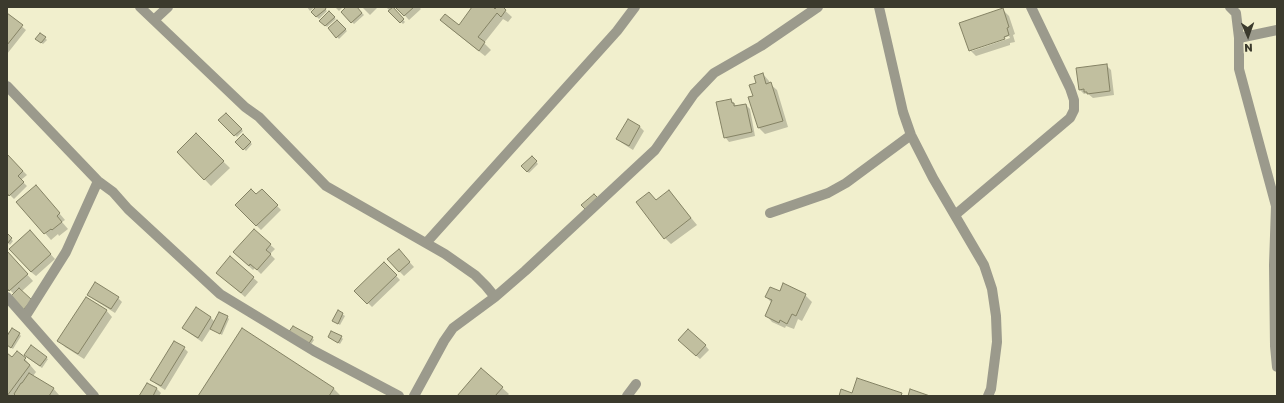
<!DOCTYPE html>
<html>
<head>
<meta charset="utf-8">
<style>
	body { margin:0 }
	#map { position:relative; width:1284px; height:403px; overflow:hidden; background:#f1efcd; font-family:"Golos Text",sans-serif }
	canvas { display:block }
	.frame { position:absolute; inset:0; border:8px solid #3b3a2d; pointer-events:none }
	.north { position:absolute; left:1228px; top:16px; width:40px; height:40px; -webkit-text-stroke:3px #f1efcd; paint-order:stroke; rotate:178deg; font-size:11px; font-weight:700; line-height:16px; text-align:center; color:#3b3a2d }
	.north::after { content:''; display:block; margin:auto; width:14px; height:18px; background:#3b3a2d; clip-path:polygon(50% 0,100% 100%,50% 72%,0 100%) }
</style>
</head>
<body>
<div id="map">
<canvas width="1284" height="403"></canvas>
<div class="frame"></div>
<div class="north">N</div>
</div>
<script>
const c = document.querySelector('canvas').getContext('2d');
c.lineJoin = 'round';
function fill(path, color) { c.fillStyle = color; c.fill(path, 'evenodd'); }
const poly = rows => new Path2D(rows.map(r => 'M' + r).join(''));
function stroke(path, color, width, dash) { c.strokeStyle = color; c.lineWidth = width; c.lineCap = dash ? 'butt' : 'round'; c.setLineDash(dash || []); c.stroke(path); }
const shadow = poly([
	[307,7,315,7,310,11],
	[318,7,323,7,327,11,319,19,312,12],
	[335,7,343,7,339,11],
	[347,7,356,7,364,15,354,24,342,12],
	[362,7,378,7,370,15],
	[386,7,389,7,391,9,392,8,405,22,403,24],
	[397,7,419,7,421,9,409,20],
	[474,7,491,7,495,10,498,7,501,7,512,17,508,22,503,19,484,43,491,50,485,56,447,26,441,20,459,26],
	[1002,9,1009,16,1015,34,1013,35,1015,42,1010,43,1010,45,976,56,970,50],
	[1009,36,1010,38,972,51,972,49],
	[329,12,336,19,327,27,321,21],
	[7,14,26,30,7,54],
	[337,21,347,31,339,39,329,28],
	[45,38,47,40,43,44,38,40],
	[1106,65,1111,70,1114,95,1093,98,1087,93,1084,94,1080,90],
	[763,74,769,81,770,84,777,90,788,127,765,134,758,127,754,97,757,83],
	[731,100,737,107,746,105,750,109,755,136,729,142,725,137],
	[226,114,243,131,237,137,220,120],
	[629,121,640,127,644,131,633,150,622,143,618,139],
	[196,135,230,168,211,186,178,152],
	[243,136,252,144,246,151,237,142],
	[7,155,27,175,21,180,27,186,14,199,7,192],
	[532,157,538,164,529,173,522,166],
	[262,190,281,210,261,230,236,205,256,195],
	[669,191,697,225,671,244,665,238,637,202,649,193,657,201],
	[42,193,65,220,62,222,68,229,59,236,58,234,51,240,18,202],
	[254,230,275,249,270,254,275,259,261,274,255,268,253,270,238,256],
	[7,235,13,241,10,245,7,242],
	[34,236,55,259,36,276,31,272],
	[7,252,33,281,22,291,26,311,11,297,14,294,7,287],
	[403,255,414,267,404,276,399,271],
	[230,258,258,282,245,297,222,277],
	[384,263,400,280,372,307,356,291],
	[784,285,805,295,812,302,802,321,798,319,794,329,786,326,785,328,772,322,766,315,772,303,766,297,780,293],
	[88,294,118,298,122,302,115,313,93,299],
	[196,309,211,318,215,322,227,317,229,319,222,335,211,328,202,342,188,332,183,328],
	[106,310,112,317,84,359,65,347,59,340],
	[339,312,345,316,340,325,334,321],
	[242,330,334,389,341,396,199,396],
	[7,331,10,334,19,334,21,336,13,349,7,345],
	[292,335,312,338,314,340,310,346],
	[329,337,341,337,343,339,340,344],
	[683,344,705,345,709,350,700,359],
	[184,348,188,352,165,390,156,384,151,380],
	[7,354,13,358,25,359,36,372,33,376,53,388,59,395,58,396,7,396],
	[27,357,46,358,48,359,42,368],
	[481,369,509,394,507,396,458,396],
	[157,389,161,393,159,396,141,396]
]);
const building = poly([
	[316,7,325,7,326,9,316,17,311,12,316,7],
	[346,7,357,7,362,13,351,23,341,12,346,7],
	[393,7,404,19,400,23,388,11,393,7],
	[395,7,414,7,404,16,395,7],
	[472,7,493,7,495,9,497,7,503,7,506,10,501,17,497,13,478,37,485,42,479,51,440,20,445,14,459,25,472,7],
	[1003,8,1009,27,1007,28,1009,35,1004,37,1005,39,969,51,959,23,1003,8],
	[329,11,335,17,325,26,319,21,329,11],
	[7,13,23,25,7,45,7,13],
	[337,20,346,29,336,38,328,28,337,20],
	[40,33,46,37,41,43,35,39,40,33],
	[1107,64,1110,91,1087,94,1087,92,1084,92,1084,89,1079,90,1076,68,1107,64],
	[763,73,766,84,771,82,783,121,758,128,748,97,753,96,749,85,756,83,754,76,763,73],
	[731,99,732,103,734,103,734,106,746,104,752,132,724,138,716,102,731,99],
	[226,113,242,129,234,136,218,120,226,113],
	[628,119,640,126,629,146,616,139,628,119],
	[196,133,224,161,204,180,177,152,196,133],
	[243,134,251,142,243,150,235,142,243,134],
	[7,154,23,171,18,176,24,182,9,196,7,193,7,154],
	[532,156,537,161,527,172,521,166,532,156],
	[36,185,60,213,57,216,62,222,52,230,51,229,44,234,16,202,36,185],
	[251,189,256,194,262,189,278,205,256,226,235,205,251,189],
	[669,190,691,218,664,239,636,202,649,192,656,200,669,190],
	[594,194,600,200,587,211,581,205,594,194],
	[254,229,271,244,266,250,271,254,257,270,250,264,249,266,233,252,254,229],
	[30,230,51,254,31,272,9,249,30,230],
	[7,233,12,238,7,244,7,233],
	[399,249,410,262,399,272,387,259,399,249],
	[7,251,28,274,9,291,7,288,7,251],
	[230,256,254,277,241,293,216,273,230,256],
	[384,262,397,275,367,304,354,291,384,262],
	[95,282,119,297,111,309,87,295,95,282],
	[783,283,806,294,796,316,792,314,787,324,780,320,779,323,765,316,772,300,765,297,770,287,780,291,783,283],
	[19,288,32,300,23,310,10,297,19,288],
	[86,297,107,310,78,354,57,341,86,297],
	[196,307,211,317,198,338,182,328,196,307],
	[338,310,343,313,338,324,332,321,338,310],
	[219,312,228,316,220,334,210,329,219,312],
	[293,326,313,337,308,345,288,333,293,326],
	[12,328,20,333,11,348,7,345,7,336,12,328],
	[242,328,334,388,329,396,198,396,242,328],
	[688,329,706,345,696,356,678,340,688,329],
	[331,331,342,336,338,343,328,337,331,331],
	[174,341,185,347,161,386,150,380,174,341],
	[31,345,47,357,40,366,24,355,31,345],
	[17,351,26,358,24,360,30,365,7,396,7,353,12,357,17,351],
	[481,368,503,387,495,396,457,396,481,368],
	[29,373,54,388,49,396,15,396,15,395,14,394,21,383,22,383,29,373],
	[857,378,902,393,901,396,839,396,841,389,852,393,857,378],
	[147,383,157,388,153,396,139,396,147,383],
	[910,389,930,396,908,396,910,389]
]);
const minor = poly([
	[140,7,245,107,259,117,326,186,445,254,475,275,486,286,495,297],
	[879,7,903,112,911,135,933,178,984,265,992,289,996,316,997,342,991,389,988,396],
	[1230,7,1236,13,1239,38,1239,69,1276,206,1274,265,1275,346,1277,367],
	[154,20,168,7],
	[1239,38,1277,30],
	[7,86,98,181,113,192,128,209,220,294,314,351,399,396],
	[770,213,828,193,846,183,911,135],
	[955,215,1070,118,1074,110,1074,100,1070,88,1031,7],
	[426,243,617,31,635,7],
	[7,297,94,396],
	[25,317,66,252,98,181],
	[414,396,444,341,453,328,495,297,525,271,655,150,694,94,714,73,761,46,818,7],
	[627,396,636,384]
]);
fill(shadow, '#0003');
fill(building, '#c1bf9f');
stroke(building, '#848264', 1);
stroke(minor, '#9b9a8c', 10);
</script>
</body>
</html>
